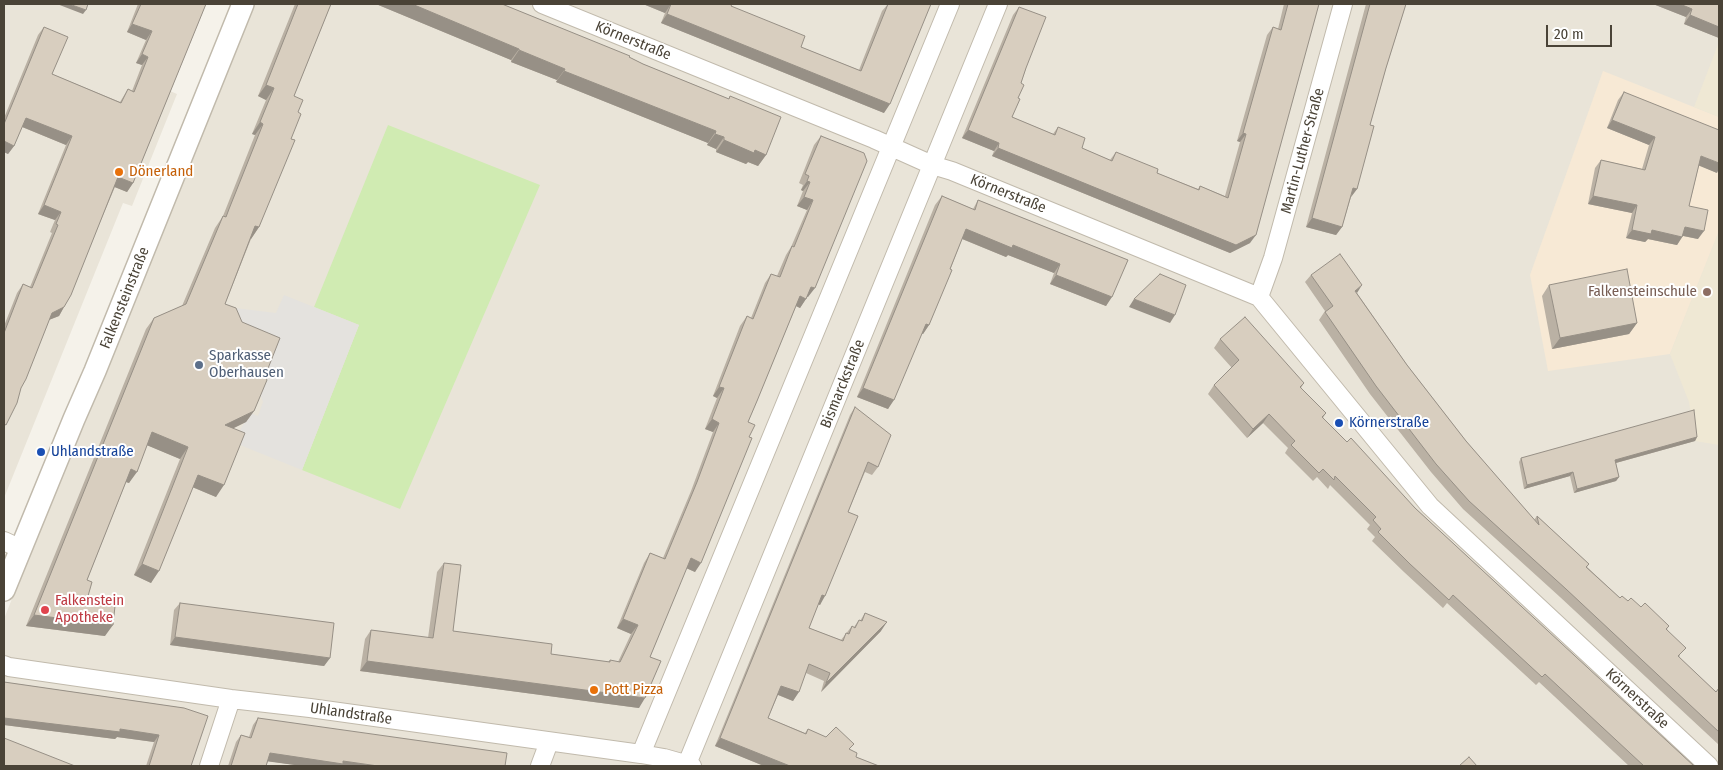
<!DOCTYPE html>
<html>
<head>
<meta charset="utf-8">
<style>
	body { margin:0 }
	#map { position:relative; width:1723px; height:770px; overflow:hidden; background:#f5f2ea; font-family:"Fira Sans Condensed",sans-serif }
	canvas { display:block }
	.frame { position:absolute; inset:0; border:5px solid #4a4337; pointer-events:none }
	.scale { position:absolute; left:1546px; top:25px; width:66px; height:22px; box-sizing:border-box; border:2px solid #4a4337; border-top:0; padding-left:6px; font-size:15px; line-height:18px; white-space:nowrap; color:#4a4337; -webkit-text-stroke:4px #fff; paint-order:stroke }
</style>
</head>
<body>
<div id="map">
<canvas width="1723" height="770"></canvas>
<div class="frame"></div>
<div class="scale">20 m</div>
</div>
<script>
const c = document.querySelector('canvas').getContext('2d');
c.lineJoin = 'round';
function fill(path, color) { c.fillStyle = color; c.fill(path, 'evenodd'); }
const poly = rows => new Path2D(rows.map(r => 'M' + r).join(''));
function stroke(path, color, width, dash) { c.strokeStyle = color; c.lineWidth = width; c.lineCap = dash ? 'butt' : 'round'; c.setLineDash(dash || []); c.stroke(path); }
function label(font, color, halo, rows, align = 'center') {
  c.font = font + ' "Fira Sans Condensed",sans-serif'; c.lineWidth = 4; c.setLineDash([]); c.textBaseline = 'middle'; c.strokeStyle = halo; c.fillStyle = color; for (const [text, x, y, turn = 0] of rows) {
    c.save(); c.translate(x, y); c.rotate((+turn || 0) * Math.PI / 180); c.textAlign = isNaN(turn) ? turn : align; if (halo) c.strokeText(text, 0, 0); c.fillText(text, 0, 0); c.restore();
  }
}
const residential = poly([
	[4,4,205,4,170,91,177,94,132,206,123,203,4,498],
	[246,4,1719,4,1719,766,4,766,4,619]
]);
const commercial = poly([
	[1603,71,1719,117,1719,231,1670,354,1548,371,1530,275]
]);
const education = poly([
	[1719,42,1719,117,1694,107],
	[1719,231,1719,445,1695,441,1689,402,1670,354]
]);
const green = poly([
	[388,125,540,185,400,509,302,470,359,325,314,307]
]);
const parking = poly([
	[284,295,359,325,302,470,235,443,240,430,250,413,258,416,263,402,227,307,276,313]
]);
const minor = poly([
	[542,4,874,139,932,165,952,171,1259,297,1430,506,1709,766],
	[1259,297,1273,258,1343,4],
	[4,541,21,549],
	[4,665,9,667,231,699,310,708,641,754,664,758,692,766],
	[641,754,950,4],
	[687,764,998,4],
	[209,766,231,699],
	[540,766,549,742]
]);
const tertiary = poly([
	[4,590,74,419,95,371,243,4]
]);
const wall = poly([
	[138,4,206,4,133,183,127,192,115,187,64,307,59,316,49,320,4,428,4,326,17,293,23,284,30,287,52,233,50,232,55,220,38,214,66,145,22,127,14,146,8,154,4,152,4,118,38,35,44,27,52,74,120,102,128,89,132,91,142,65,136,63,146,40,127,32],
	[295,4,331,4,294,96,298,112,291,139,259,227,251,239,225,304,265,376,254,411,246,422,234,428,216,497,192,487,151,583,134,575,180,459,147,445,129,483,126,482,87,580,86,603,105,636,26,626,146,329,154,318,182,306,215,228,223,216,255,135,252,134,266,100,258,96],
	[376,4,502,4,629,57,643,64,729,99,730,96,766,155,758,166,748,162,746,164,716,152,716,149,707,145,708,143,556,82,557,80,511,62,511,60],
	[643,4,732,4,731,6,801,47,859,70,882,11,888,4,884,113,661,23,665,13],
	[1284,4,1319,4,1250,243,1230,253,992,156,994,151,962,138,1013,15,1019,7,1026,68,1021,83,1018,98,1012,117,1053,134,1058,127,1082,148,1110,160,1116,152,1157,173,1198,189,1200,186,1225,196,1240,142,1237,141,1267,35,1273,27,1278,29],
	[1366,4,1406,4,1386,68,1370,125,1357,189,1351,197,1342,227,1336,235,1306,227],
	[1653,4,1719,4,1719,38,1684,24,1686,17],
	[1624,92,1717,173,1699,165,1689,206,1698,239,1683,236,1677,245,1648,239,1645,242,1626,238,1632,213,1588,204,1595,168,1601,160,1642,169,1649,145,1607,128,1618,100],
	[821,136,808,297,807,297,800,308,796,306,748,422,695,572,686,568,650,657,639,708,360,671,365,639,371,630,428,638,437,572,444,563,453,631,551,654,608,662,610,660,618,662,631,634,617,628,644,563,650,553,663,558,691,491,713,432,705,429,717,398,713,396,740,326,747,316,751,318,765,283,771,274,777,276,786,255,791,247,807,210,797,206,803,191,801,190,803,185,799,183,814,145],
	[942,196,973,209,978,200,1128,260,1106,306,1050,284,1054,273,1008,255,1006,257,962,239,929,325,923,334,922,333,888,409,857,397,935,205],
	[1311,275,1357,293,1407,365,1466,441,1534,520,1537,516,1589,564,1587,567,1620,598,1641,607,1669,626,1667,629,1680,656,1679,657,1716,692,1719,688,1719,745,1560,597,1463,509,1431,472,1370,394,1319,320,1325,311,1305,282],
	[1549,285,1637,323,1629,334,1552,349,1542,296],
	[1220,339,1304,383,1301,388,1326,413,1323,418,1347,442,1415,508,1694,766,1629,766,1539,682,1536,685,1447,603,1443,608,1404,572,1372,541,1375,537,1367,529,1370,525,1330,485,1328,489,1317,477,1313,481,1285,453,1288,448,1263,423,1247,438,1208,394,1214,385,1232,368,1214,348],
	[855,407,878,467,872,475,865,472,848,512,820,605,818,604,809,628,841,640,852,626,854,627,859,620,860,621,865,613,881,631,821,692,824,681,806,673,793,701,778,695,768,718,805,733,808,729,850,750,856,757,879,766,764,766,715,746,850,415],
	[1697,437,1695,441,1616,463,1619,477,1616,481,1574,493,1570,476,1524,489,1519,462,1521,458],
	[180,603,330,658,324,666,170,645,174,610],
	[4,682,184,708,191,766,146,766,154,742,117,737,115,739,4,725],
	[258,718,505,766,302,766,268,761,266,766,228,766,236,742,241,735,249,737,253,725]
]);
const shadedWall = poly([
	[57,4,69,4,86,10,83,14],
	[376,4,412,4,519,49,511,60],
	[643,4,671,4,665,13],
	[1653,4,1680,4,1692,9,1686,17],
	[667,14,890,104,884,113,661,23],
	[1690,15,1719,27,1719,38,1684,24],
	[132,24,152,31,146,40,127,32],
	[519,50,565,69,557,80,511,62],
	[142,54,148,57,142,65,136,63],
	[564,71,716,131,708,143,556,82],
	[266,85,274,88,266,100,258,96],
	[26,118,72,136,66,145,20,126],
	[1612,120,1655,137,1649,145,1607,128],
	[260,122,263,124,255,135,252,134],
	[968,130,999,143,994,151,962,138],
	[1243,133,1246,134,1240,142,1237,141],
	[715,134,724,137,716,149,707,145],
	[724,140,755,150,766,155,758,166,748,162,746,164,716,152],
	[4,141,14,146,8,154,4,152],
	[998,148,1256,235,1250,243,1230,253,992,156],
	[1701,156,1719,163,1719,169,1717,173,1695,164],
	[118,177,133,183,127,192,112,186],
	[807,181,810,182,803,191,801,190],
	[1353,188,1357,189,1351,197],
	[1593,196,1637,205,1632,213,1588,204],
	[804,197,813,200,807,210,797,206],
	[44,205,61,212,55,220,38,214],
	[1312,218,1342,227,1336,235,1306,227],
	[255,226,259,227,251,239,247,238],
	[1685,227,1704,231,1698,239,1679,235],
	[966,229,1013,245,1060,264,1054,273,1008,255,1006,257,960,238],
	[1632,230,1652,230,1682,237,1677,245,1648,239,1645,242,1626,238],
	[1056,275,1112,297,1106,306,1050,284],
	[1362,285,1357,293,1355,291],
	[811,287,815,288,808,297,805,296],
	[800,296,806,299,800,308,794,305],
	[1134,299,1175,315,1170,323,1129,307],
	[64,307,59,316,46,321,52,313],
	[1637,323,1629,334,1552,349,1560,338],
	[926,324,929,325,923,334,920,333],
	[719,387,724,388,717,398,713,396],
	[863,388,894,400,888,409,857,397],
	[254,411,246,422,217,436,225,425],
	[1269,414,1263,423,1247,438,1253,429],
	[712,419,719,423,713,432,705,429],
	[152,432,188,447,180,459,144,444],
	[1697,437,1695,441,1612,464,1615,460],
	[131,469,137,472,129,483,123,481],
	[1573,472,1570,476,1524,489,1527,485],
	[198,475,224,485,216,497,190,486],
	[1619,477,1616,481,1574,493,1577,489],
	[691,558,701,563,695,572,684,567],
	[142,564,159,571,151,583,134,575],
	[822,595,825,596,820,605,816,603],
	[34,615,113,625,105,636,26,626],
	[623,619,638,625,631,634,617,628],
	[887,622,881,631,821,692,826,683],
	[175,637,330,658,324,666,170,645],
	[367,661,645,698,639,708,360,671],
	[781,686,799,692,793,701,776,694],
	[4,718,120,729,159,735,154,742,117,737,115,739,4,725],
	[720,738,790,766,764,766,715,746],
	[270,753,343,761,378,766,302,766,265,761]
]);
const building = poly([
	[69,4,88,4,86,10,69,4],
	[141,4,206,4,133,183,118,177,71,295,64,307,52,313,26,379,21,388,17,403,6,425,4,424,4,333,23,284,32,288,58,225,56,224,61,212,44,205,72,136,26,118,14,146,4,141,4,124,44,27,68,37,52,74,121,103,128,89,134,92,148,57,142,54,152,31,132,24,141,4],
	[298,4,331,4,294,96,303,100,298,112,301,114,291,139,295,140,259,227,255,226,225,304,236,308,242,322,280,338,265,376,267,380,254,411,225,425,245,433,224,485,198,475,159,571,142,564,188,447,152,432,137,472,131,469,87,580,92,582,86,603,115,606,113,625,34,615,154,318,186,304,223,216,226,217,229,209,263,124,260,122,274,88,266,85,298,4],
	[412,4,502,4,630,56,629,57,643,64,729,99,730,96,781,117,766,155,755,150,754,153,724,140,724,137,715,134,716,131,564,71,565,69,519,50,519,49,412,4],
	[670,4,732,4,731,6,805,36,801,47,861,71,888,4,931,4,890,104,667,14,671,4,670,4],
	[1288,4,1319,4,1256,235,1236,245,998,148,999,143,968,130,1019,7,1046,17,1026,68,1021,83,1024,85,1018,98,1020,99,1012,117,1055,135,1058,127,1085,138,1082,148,1112,161,1116,152,1158,169,1157,173,1199,190,1200,186,1228,198,1246,134,1243,133,1273,27,1281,30,1288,4],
	[1370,4,1406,4,1386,68,1370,125,1374,126,1357,189,1353,188,1342,227,1312,218,1370,4],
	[1680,4,1719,4,1719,27,1690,15,1692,9,1680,4],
	[1624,92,1719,130,1719,163,1701,156,1689,206,1708,210,1704,231,1685,227,1682,237,1652,230,1651,234,1632,230,1637,205,1593,196,1601,160,1645,170,1655,137,1612,120,1624,92],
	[821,136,864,153,867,161,815,288,811,287,806,299,800,296,757,401,748,422,755,425,749,437,752,438,701,563,691,558,650,657,661,661,645,698,367,661,371,630,433,638,444,563,461,565,453,631,552,644,551,654,610,662,610,660,620,662,638,625,623,619,650,553,665,559,697,482,719,423,712,419,724,388,719,387,747,316,753,319,771,274,780,277,792,246,794,247,813,200,804,197,810,182,807,181,809,176,805,174,821,136],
	[942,196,975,210,978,200,1128,260,1112,297,1056,275,1060,264,1013,245,1012,248,966,229,950,269,952,270,929,325,926,324,894,400,863,388,942,196],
	[1340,254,1362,285,1355,291,1407,365,1466,441,1539,525,1537,516,1589,564,1586,567,1620,598,1622,596,1628,601,1631,598,1641,607,1645,603,1669,626,1666,629,1686,648,1678,656,1716,692,1719,688,1719,732,1566,589,1469,501,1436,464,1376,386,1325,312,1333,306,1311,275,1340,254],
	[1627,269,1637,323,1560,338,1549,285,1627,269],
	[1160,274,1186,285,1175,315,1134,299,1160,274],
	[1245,317,1304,383,1300,387,1326,413,1322,417,1347,442,1351,438,1415,508,1694,766,1644,766,1545,674,1542,677,1453,595,1449,600,1410,564,1378,532,1381,529,1373,520,1376,517,1335,476,1334,480,1323,469,1319,473,1291,445,1295,441,1269,414,1253,429,1214,385,1239,360,1220,339,1245,317],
	[855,407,891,435,878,467,868,462,848,512,858,516,825,596,822,595,809,628,843,641,846,633,849,634,852,626,855,628,859,620,862,621,865,613,887,622,826,683,830,673,809,664,799,692,781,686,768,718,806,734,808,729,826,737,836,727,854,744,849,749,857,753,856,757,879,766,790,766,720,738,855,407],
	[1694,410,1697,437,1615,460,1619,477,1577,489,1573,472,1527,485,1521,458,1694,410],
	[180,603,334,623,330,658,175,637,180,603],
	[4,682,184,708,208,716,191,766,149,766,159,735,120,729,120,732,4,718,4,682],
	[258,718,507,753,505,766,378,766,343,761,343,764,270,753,266,766,231,766,241,735,251,738,258,718],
	[4,738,75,766,4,766,4,738],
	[1469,757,1477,766,1459,766,1469,757]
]);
const markers = [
	[119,172,5,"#e8710a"],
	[1707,292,5,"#8d6e63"],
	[199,365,5,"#5c6f8a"],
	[1339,423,5,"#1a4fb4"],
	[41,452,5,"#1a4fb4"],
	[45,610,5,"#e0444e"],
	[594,690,5,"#e8710a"]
];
const streetNames = [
	["Körnerstraße",633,41,22],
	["Martin-Luther-Straße",1303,151,-75],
	["Körnerstraße",1008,194,22],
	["Falkensteinstraße",125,298,-68],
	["Bismarckstraße",843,384,-68],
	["Körnerstraße",1637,699,43],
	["Uhlandstraße",351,714,8]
];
const foodNames = [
	["Dönerland",129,172],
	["Pott Pizza",604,690]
];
const educationNames = [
	["Falkensteinschule",1697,292]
];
const serviceNames = [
	["Sparkasse",209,356],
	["Oberhausen",209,373]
];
const transitNames = [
	["Körnerstraße",1349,423],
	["Uhlandstraße",51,452]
];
const healthNames = [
	["Falkenstein",55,601],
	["Apotheke",55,618]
];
fill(residential, '#e9e4d8');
fill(commercial, '#f7e9d5');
fill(education, '#efe8d4');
fill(green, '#d0ebb2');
fill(parking, '#e4e2de');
stroke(minor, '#c1baac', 20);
stroke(tertiary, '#c1baac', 24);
stroke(minor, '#fff', 18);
stroke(tertiary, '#fff', 21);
fill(wall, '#bab1a4');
fill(shadedWall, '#979086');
fill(building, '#d8cebf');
stroke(building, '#979086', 1);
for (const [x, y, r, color] of markers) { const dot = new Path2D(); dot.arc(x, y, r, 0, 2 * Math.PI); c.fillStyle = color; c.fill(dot); stroke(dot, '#fff', 2); }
label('15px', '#4a4337', '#fff', streetNames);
label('15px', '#c56008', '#fff', foodNames, 'left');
label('15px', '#785e54', '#fff', educationNames, 'right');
label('15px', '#4e5e75', '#fff', serviceNames, 'left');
label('15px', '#164399', '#fff', transitNames, 'left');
label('15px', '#be3a42', '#fff', healthNames, 'left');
</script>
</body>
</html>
